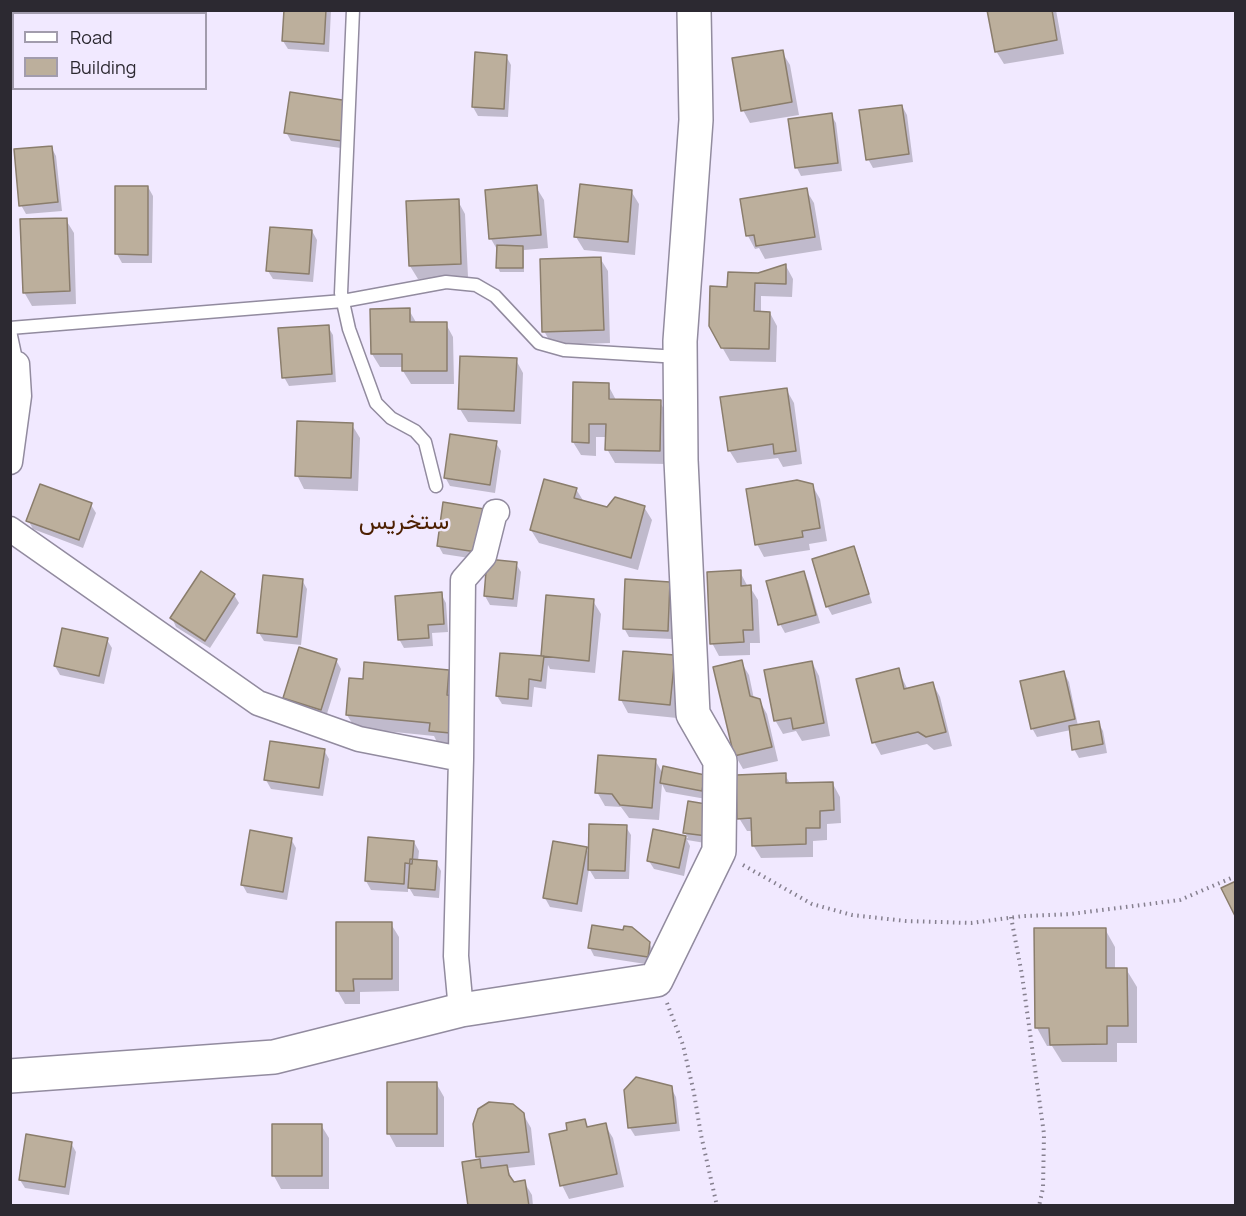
<!DOCTYPE html>
<html>
<head>
<meta charset="utf-8">
<style>
	body { margin:0 }
	#map { position:relative; width:1246px; height:1216px; overflow:hidden; background:#f1e9ff; font-family:Manrope,sans-serif }
	canvas { display:block }
	.frame { position:absolute; inset:0; border:12px solid #2c2931; pointer-events:none }
	.legend { position:absolute; left:12px; top:12px; width:195px; height:78px; box-sizing:border-box; background:#f1e9ff; border:2px solid #a29cad; margin:0; padding:8px 10px; list-style:none; font-size:18px; color:#2c2931 }
	.legend li { display:flex; align-items:center; gap:12px; height:30px }
	.legend b { width:30px; border:2px solid #a29cad }
</style>
</head>
<body>
<div id="map">
<canvas width="1246" height="1216"></canvas>
<div class="frame"></div>
<ul class="legend">
<li><b style="height:8px;background:#fff"></b>Road</li>
<li><b style="height:16px;background:#bcaf9c"></b>Building</li>
</ul>
</div>
<script>
const c = document.querySelector('canvas').getContext('2d');
c.lineJoin = 'round';
function fill(path, color) { c.fillStyle = color; c.fill(path, 'evenodd'); }
const poly = rows => new Path2D(rows.map(r => 'M' + r).join(''));
function stroke(path, color, width, dash) { c.strokeStyle = color; c.lineWidth = width; c.lineCap = dash ? 'butt' : 'round'; c.setLineDash(dash || []); c.stroke(path); }
function label(font, color, halo, rows, align = 'center') {
  c.font = font + ' Manrope,Vazirmatn,sans-serif'; c.lineWidth = 5; c.setLineDash([]); c.textBaseline = 'middle'; c.strokeStyle = halo; c.fillStyle = color; for (const [text, x, y, turn = 0] of rows) {
    c.save(); c.translate(x, y); c.rotate((+turn || 0) * Math.PI / 180); c.textAlign = isNaN(turn) ? turn : align; if (halo) c.strokeText(text, 0, 0); c.fillText(text, 0, 0); c.restore();
  }
}
const shadow = poly([
	[74,10,122,10,122,14,74,14],
	[285,10,331,10,329,52,288,49,283,41],
	[989,10,1056,10,1064,54,1004,64,996,51],
	[782,52,790,65,799,115,750,123,743,110],
	[506,56,511,65,508,117,478,116,473,107],
	[348,102,348,149,291,141,286,132],
	[902,106,907,115,913,162,873,168,868,159],
	[831,115,836,123,842,171,801,176,797,168],
	[51,147,56,156,62,211,26,214,21,205],
	[117,187,148,187,153,196,152,263,122,263,117,254],
	[536,187,544,200,548,248,524,250,524,272,500,272,498,268,498,251,491,239],
	[806,190,814,203,822,250,765,259,759,248,755,249,748,236],
	[631,191,639,204,635,255,584,250,576,237],
	[458,201,465,214,468,277,418,279,410,266],
	[66,220,74,233,76,304,32,306,24,292],
	[312,231,317,240,313,282,273,279,268,271],
	[600,258,608,271,610,343,552,345,544,331],
	[786,266,793,279,792,297,761,296,761,313,770,313,777,326,776,362,730,361,710,326,729,289],
	[409,310,417,324,446,324,453,337,454,384,411,384,403,371,403,367,380,367,372,354,372,311],
	[328,327,333,335,336,382,289,386,284,377],
	[462,358,516,360,523,373,521,424,468,422,460,409],
	[608,385,616,400,660,402,667,415,666,464,615,463,607,449,607,437,596,437,596,456,581,455,573,442],
	[786,389,794,403,802,464,783,467,778,458,737,463,729,450],
	[352,425,360,438,358,491,304,489,297,475],
	[496,443,501,451,495,493,450,486,445,477],
	[812,485,820,499,827,541,809,544,810,550,764,557,757,544],
	[576,489,584,502,608,509,644,507,652,520,638,570,539,543,531,530],
	[445,504,488,561,516,564,521,572,517,607,490,605,485,596,489,561,443,554,438,545],
	[91,505,96,513,83,548,33,529,28,520],
	[853,548,858,557,872,603,832,615,827,606],
	[740,572,748,587,750,587,758,600,760,643,750,643,750,655,719,656,712,643],
	[803,573,808,581,820,623,785,633,780,624],
	[302,580,307,589,301,645,264,641,259,633],
	[669,583,674,592,672,639,629,637,624,628],
	[441,594,446,603,448,632,432,633,433,646,404,648,399,639],
	[234,595,239,603,210,648,176,627,172,618],
	[593,601,601,614,595,673,550,669,548,665,546,689,534,687,532,707,502,704,497,696,542,658],
	[107,640,112,648,104,684,60,675,55,666],
	[674,656,682,670,677,718,628,713,621,700],
	[336,660,341,669,326,717,290,706,285,697],
	[741,662,749,675,754,699,759,700,767,714,778,761,743,769,735,755],
	[812,662,819,676,830,736,802,741,796,731,783,734,775,720],
	[898,670,908,690,933,684,940,697,952,746,934,750,927,744,881,755,874,742],
	[448,671,456,684,457,746,438,744,434,736,355,728,347,715,351,679,364,681],
	[1064,673,1069,682,1078,726,1098,722,1103,731,1107,753,1079,758,1074,749,1071,730,1037,737,1032,728],
	[324,750,329,759,323,796,271,789,266,780],
	[655,760,663,774,704,776,706,799,666,792,662,784,659,820,629,818,621,807,605,806,597,792],
	[785,775,791,785,833,784,840,797,841,823,827,824,827,840,813,841,813,857,761,858,753,845,753,831,747,831,739,818],
	[690,802,711,844,687,840,690,846,684,876,654,869,649,861,655,831,688,838,685,832],
	[626,827,631,835,629,879,595,879,589,869,582,912,550,907,545,898,586,848,590,855],
	[291,839,296,848,287,900,247,893,242,884],
	[414,842,419,851,418,861,436,862,441,871,439,898,414,896,408,886,408,892,371,890,366,881],
	[391,924,399,937,399,991,360,992,360,1004,345,1004,337,990],
	[1105,929,1115,947,1115,969,1126,969,1137,987,1137,1043,1117,1043,1117,1062,1062,1062,1052,1046,1047,1046,1037,1028],
	[649,943,654,952,652,965,594,956,590,948],
	[436,1083,444,1097,444,1147,396,1147,389,1134],
	[671,1088,676,1097,680,1131,635,1136,630,1128],
	[523,1114,531,1128,535,1165,507,1168,514,1183,524,1182,532,1195,533,1206,470,1206,464,1163,480,1161,478,1157],
	[584,1121,589,1129,605,1125,613,1138,624,1187,569,1199,562,1185,569,1132],
	[273,1125,321,1125,329,1138,329,1189,281,1189,274,1176],
	[71,1143,76,1152,69,1195,25,1188,20,1180]
]);
const building = poly([
	[72,10,114,10,114,14,72,14,72,10],
	[284,10,326,10,324,44,282,41,284,10],
	[987,10,1052,10,1057,40,995,52,987,10],
	[783,50,792,102,741,111,732,58,783,50],
	[475,52,507,55,504,109,472,107,475,52],
	[290,92,349,101,343,141,284,133,290,92],
	[902,105,909,154,866,160,859,110,902,105],
	[832,113,838,163,795,168,788,119,832,113],
	[52,146,58,202,19,206,14,149,52,146],
	[580,184,632,190,628,242,574,237,580,184],
	[537,185,541,235,489,239,485,190,537,185],
	[115,186,148,186,148,255,115,254,115,186],
	[807,188,815,237,756,246,754,235,746,236,740,199,807,188],
	[459,199,461,264,409,266,406,201,459,199],
	[67,218,70,291,23,293,20,219,67,218],
	[270,227,312,230,309,274,266,271,270,227],
	[497,245,523,246,523,268,496,268,497,245],
	[601,257,604,330,542,332,540,259,601,257],
	[786,264,786,284,755,283,754,311,770,312,769,349,721,348,709,326,710,286,727,287,728,272,758,273,786,264],
	[410,308,410,322,447,322,447,371,402,371,402,354,371,354,370,309,410,308],
	[329,325,332,374,282,378,278,328,329,325],
	[460,356,517,358,514,411,458,409,460,356],
	[573,382,609,383,609,399,661,400,660,451,605,450,606,424,589,424,589,443,572,442,573,382],
	[787,388,796,451,774,454,773,444,728,451,720,397,787,388],
	[297,421,353,423,351,478,295,476,297,421],
	[450,434,497,441,490,485,444,478,450,434],
	[544,479,577,488,574,498,607,507,615,497,645,506,631,558,530,530,544,479],
	[797,480,813,484,820,528,802,531,803,537,755,545,746,489,797,480],
	[40,484,92,503,79,540,26,521,40,484],
	[443,502,490,510,483,553,437,546,443,502],
	[854,546,869,594,826,607,812,559,854,546],
	[487,559,517,562,513,599,484,596,487,559],
	[741,570,741,586,751,585,753,630,743,630,744,642,710,644,707,572,741,570],
	[201,571,235,594,205,641,170,618,201,571],
	[804,571,816,615,778,625,766,581,804,571],
	[263,575,303,579,297,637,257,633,263,575],
	[625,579,670,582,668,631,623,629,625,579],
	[442,592,444,624,428,625,429,638,398,640,395,596,442,592],
	[546,595,594,599,589,661,541,656,546,595],
	[62,628,108,638,99,676,54,666,62,628],
	[299,647,337,659,321,710,283,698,299,647],
	[623,651,675,655,670,705,619,700,623,651],
	[500,653,544,656,541,681,529,679,528,699,496,696,500,653],
	[742,660,750,696,760,699,772,747,734,756,713,667,742,660],
	[812,661,824,723,793,729,791,718,774,721,764,670,812,661],
	[364,662,449,670,447,695,454,696,450,733,429,731,430,723,346,715,349,678,363,679,364,662],
	[899,668,904,689,933,682,946,732,926,737,918,732,872,743,856,679,899,668],
	[1064,671,1075,719,1031,729,1020,681,1064,671],
	[1099,721,1103,744,1072,750,1069,726,1099,721],
	[270,741,325,749,319,788,264,780,270,741],
	[598,755,656,759,652,808,620,805,612,794,595,793,598,755],
	[663,766,705,775,702,791,660,783,663,766],
	[786,773,786,783,833,782,834,810,820,811,820,828,806,828,806,844,752,846,751,818,737,819,736,775,786,773],
	[688,801,712,805,707,836,683,833,688,801],
	[589,824,627,825,625,871,588,870,589,824],
	[653,829,686,836,679,868,647,861,653,829],
	[250,830,292,838,283,892,241,885,250,830],
	[368,837,414,841,412,864,405,863,404,884,365,881,368,837],
	[553,841,587,847,577,904,543,898,553,841],
	[410,859,437,861,435,890,408,888,410,859],
	[1236,881,1236,918,1221,888,1236,881],
	[336,922,392,922,392,979,353,979,354,991,336,991,336,922],
	[592,925,623,930,624,926,632,927,650,942,648,957,588,948,592,925],
	[1034,928,1106,928,1106,968,1127,968,1128,1026,1107,1026,1107,1044,1050,1045,1049,1028,1035,1028,1034,928],
	[636,1077,672,1086,676,1123,628,1128,624,1090,636,1077],
	[387,1082,437,1082,437,1134,387,1134,387,1082],
	[489,1102,513,1104,524,1113,529,1152,476,1157,473,1124,478,1109,489,1102],
	[585,1119,587,1127,606,1123,617,1174,560,1186,549,1134,567,1130,566,1123,585,1119],
	[272,1124,322,1124,322,1176,272,1176,272,1124],
	[26,1134,72,1142,65,1187,19,1180,26,1134],
	[480,1159,481,1168,507,1165,509,1175,514,1182,525,1180,529,1206,468,1206,462,1162,480,1159]
]);
const path = poly([
	[743,865,812,904,852,915,906,921,971,923,1023,916,1071,914,1180,900,1236,876],
	[1011,917,1022,975,1044,1134,1043,1188,1039,1206],
	[667,1003,683,1045,694,1093,701,1135,717,1206]
]);
const lane = poly([
	[353,10,341,293,349,329,376,403,391,418,415,431,425,442,436,486],
	[10,328,343,301,446,282,476,285,495,296,539,343,564,350,679,357],
	[10,331,17,364]
]);
const street = poly([
	[10,364,17,364,19,396,10,462],
	[10,529,258,703,359,739,461,759,456,956,461,1010],
	[461,759,463,580,484,556,495,512,497,512]
]);
const secondary = poly([
	[10,1076,274,1057,461,1010,656,980,719,851,720,761,693,714,681,460,680,341,696,120,694,10]
]);
const quarterNames = [
	["ستخريس",404,522]
];
fill(shadow, '#0003');
fill(building, '#bcaf9c');
stroke(building, '#8a7d6c', 1.5);
stroke(lane, '#928b9f', 15);
stroke(street, '#928b9f', 27);
stroke(secondary, '#928b9f', 36);
stroke(path, '#86808f', 4, [1.5, 4.5]);
stroke(lane, '#fff', 12);
stroke(street, '#fff', 24);
stroke(secondary, '#fff', 33);
label('24px', '#4c1f00', '#f1e9ff', quarterNames);
</script>
</body>
</html>
